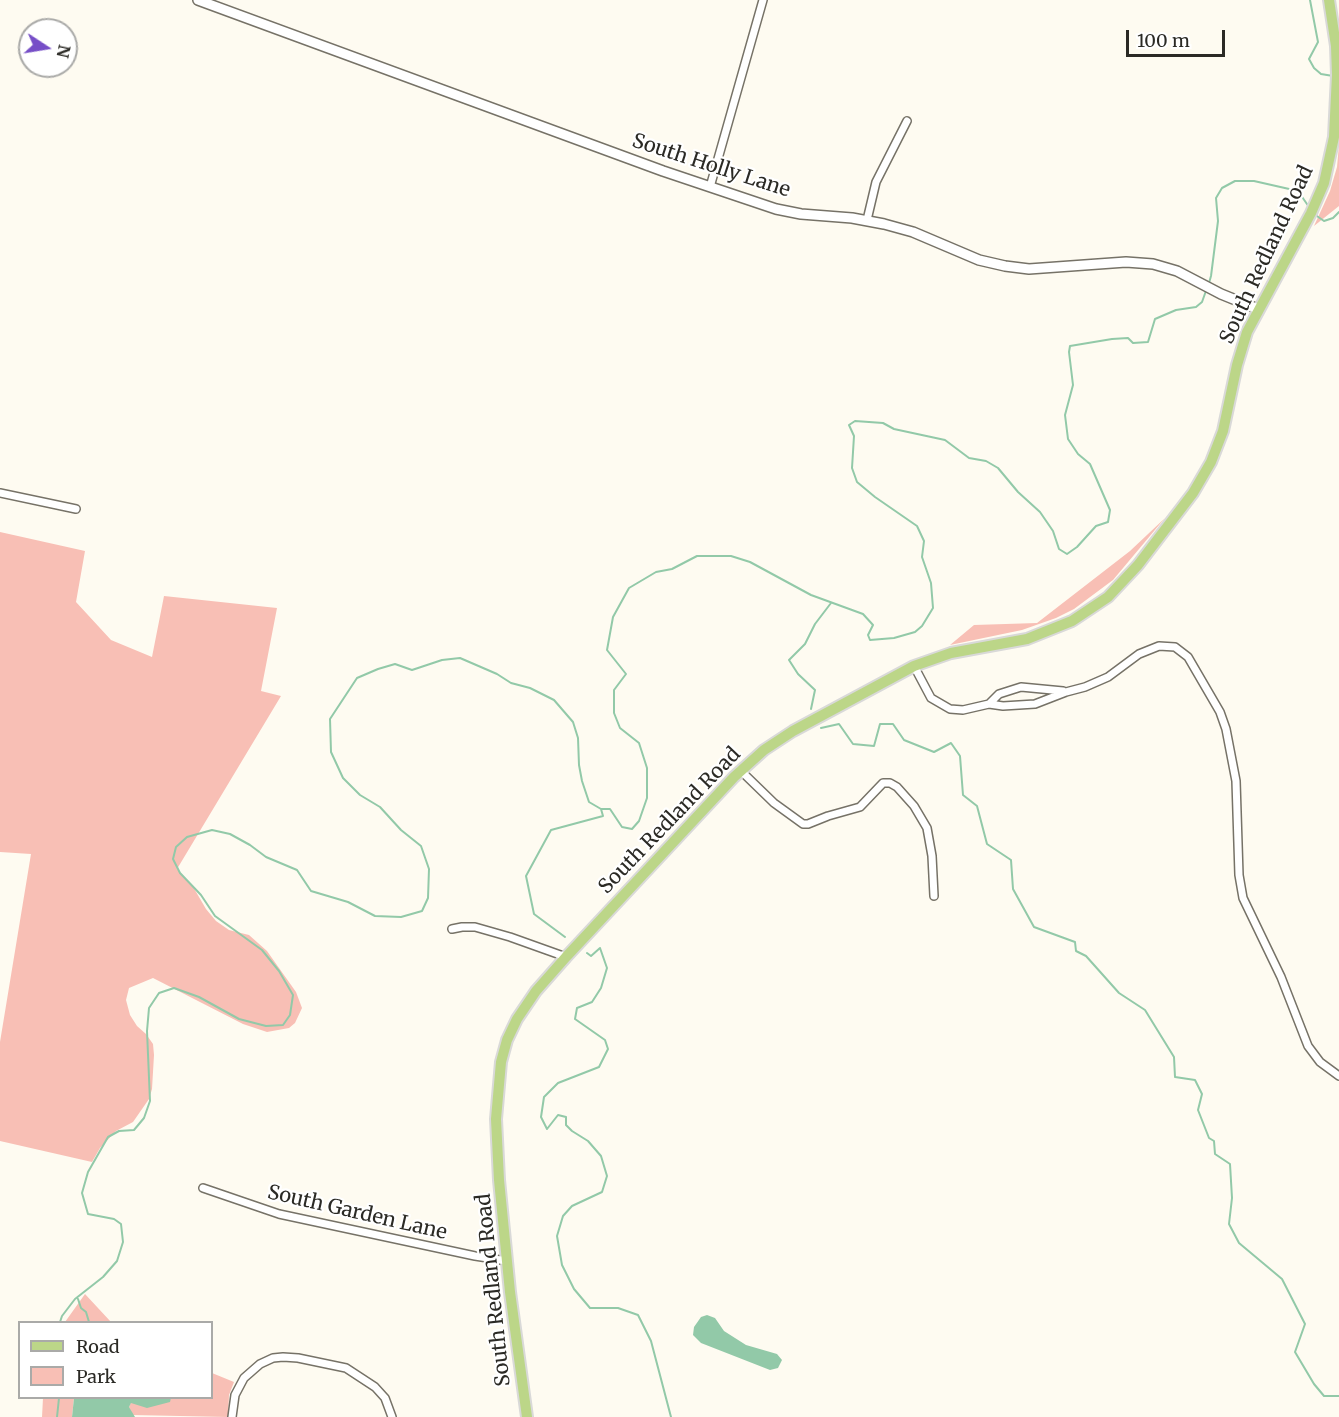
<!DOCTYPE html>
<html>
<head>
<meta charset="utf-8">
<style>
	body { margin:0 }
	#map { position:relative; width:1339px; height:1417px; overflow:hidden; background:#fefbf1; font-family:Merriweather,serif }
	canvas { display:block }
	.legend { position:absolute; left:18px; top:1321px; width:195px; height:78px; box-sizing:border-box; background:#fff; border:2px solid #aaaaa8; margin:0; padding:8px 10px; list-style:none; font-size:18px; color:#2b2a25 }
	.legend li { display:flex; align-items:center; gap:12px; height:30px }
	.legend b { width:30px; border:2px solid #aaaaa8 }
	.north { position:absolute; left:18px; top:18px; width:60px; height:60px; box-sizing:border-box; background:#fff; border:2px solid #aaaaa8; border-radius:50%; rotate:102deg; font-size:16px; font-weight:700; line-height:24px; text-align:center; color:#2b2a25 }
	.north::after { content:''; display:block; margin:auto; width:21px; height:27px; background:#764ec7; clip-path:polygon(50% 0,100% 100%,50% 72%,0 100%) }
	.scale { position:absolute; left:1126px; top:30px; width:99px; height:27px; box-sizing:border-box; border:3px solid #2b2a25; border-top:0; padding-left:8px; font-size:18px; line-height:21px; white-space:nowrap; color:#2b2a25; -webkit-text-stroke:4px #fff; paint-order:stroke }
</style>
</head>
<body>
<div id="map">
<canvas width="1339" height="1417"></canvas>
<ul class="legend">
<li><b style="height:8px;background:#bcd688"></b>Road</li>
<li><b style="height:16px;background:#f8bfb5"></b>Park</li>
</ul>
<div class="north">N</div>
<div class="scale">100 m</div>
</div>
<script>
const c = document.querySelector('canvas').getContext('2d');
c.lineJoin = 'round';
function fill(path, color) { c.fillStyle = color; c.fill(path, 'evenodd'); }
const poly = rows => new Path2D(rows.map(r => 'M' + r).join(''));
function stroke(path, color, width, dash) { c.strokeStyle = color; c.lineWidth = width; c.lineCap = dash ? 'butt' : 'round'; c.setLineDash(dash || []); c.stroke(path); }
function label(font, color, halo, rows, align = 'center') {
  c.font = font + ' Merriweather,serif'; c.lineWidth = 4.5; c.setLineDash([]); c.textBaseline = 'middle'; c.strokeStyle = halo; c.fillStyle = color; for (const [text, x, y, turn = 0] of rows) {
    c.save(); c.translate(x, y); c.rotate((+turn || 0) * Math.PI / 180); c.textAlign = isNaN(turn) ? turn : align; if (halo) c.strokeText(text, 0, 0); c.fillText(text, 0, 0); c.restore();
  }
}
const green = poly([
	[1339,145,1339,206,1314,226,1330,191,1337,167],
	[1165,518,1113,580,1074,609,1056,618,1022,630,950,645,974,625,1037,623,1130,551],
	[0,532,85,551,76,602,111,640,152,657,164,596,277,608,261,691,281,696,177,869,192,885,206,909,216,921,229,930,249,935,267,951,296,992,302,1008,295,1023,289,1028,267,1032,243,1024,153,978,129,988,126,1000,130,1015,137,1026,146,1034,153,1044,154,1055,152,1089,149,1099,133,1122,116,1131,100,1148,92,1162,0,1141,0,1042,31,854,0,852],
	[85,1294,111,1322,65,1322],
	[212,1373,234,1382,229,1395,228,1417,132,1415,129,1407,131,1402,169,1402,171,1398,212,1398],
	[43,1398,74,1398,72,1417,42,1417]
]);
const water = poly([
	[707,1315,715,1318,724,1331,746,1345,777,1354,782,1360,778,1368,770,1370,701,1343,693,1335,694,1327,701,1317],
	[74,1398,171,1398,170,1402,147,1408,131,1403,129,1407,135,1417,72,1417]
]);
const stream = poly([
	[1310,0,1318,42,1309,59,1314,68,1321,74,1333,76],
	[1314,214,1324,221,1333,218,1339,212],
	[1209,283,1211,276,1218,221,1216,198,1222,188,1235,181,1254,181,1298,191,1309,207],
	[811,709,815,690,798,674,789,660,805,644,815,624,831,603],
	[821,728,839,724,853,744,874,746,880,724,893,724,904,740,934,752,951,743,960,756,963,795,977,806,987,844,1011,860,1013,889,1034,927,1075,942,1076,951,1086,956,1119,993,1145,1010,1174,1057,1175,1077,1195,1080,1202,1094,1198,1110,1209,1138,1214,1141,1215,1154,1230,1164,1232,1198,1229,1224,1239,1243,1282,1279,1305,1324,1295,1352,1314,1384,1324,1396,1339,1396],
	[565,937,534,914,526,876,551,830,603,816,601,809],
	[587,953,591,956,600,948,607,968,601,988,592,1002,577,1008,575,1019,605,1040,608,1049,599,1067,558,1083,544,1097,541,1117,547,1129,558,1115,566,1117,566,1125,572,1131,588,1141,601,1156,607,1176,602,1192,572,1206,563,1216,557,1236,562,1265,574,1289,590,1308,618,1308,638,1315,651,1341,671,1417],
	[78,1299,81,1308,86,1312,89,1322],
	[60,1322,62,1316,75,1299,103,1277,117,1261,123,1242,121,1224,114,1219,88,1214,82,1193,88,1172,108,1137,119,1131,134,1130,144,1118,150,1101,147,1031,149,1008,159,993,174,988,199,997,239,1019,266,1026,283,1025,290,1015,293,995,279,971,262,950,215,916,201,895,180,873,173,859,176,847,187,837,212,830,230,834,250,845,266,857,297,870,311,891,348,902,375,916,401,917,422,911,428,898,429,869,421,846,401,830,380,807,360,795,343,778,331,752,330,719,357,678,378,669,395,664,412,670,442,660,460,658,497,674,511,683,530,688,554,700,573,722,578,738,579,765,582,781,589,802,601,809,610,809,622,827,632,829,639,821,647,798,647,768,639,743,620,728,614,713,614,690,626,674,607,650,613,617,629,588,656,572,672,569,697,556,731,556,750,562,811,595,863,614,873,625,868,635,870,640,894,638,915,632,922,626,933,608,931,583,922,557,924,541,917,526,875,497,857,482,852,468,854,436,849,425,855,421,883,423,894,429,945,440,969,458,986,461,998,468,1018,492,1040,512,1053,531,1059,549,1067,554,1077,547,1096,526,1108,522,1110,510,1090,464,1078,454,1068,439,1065,415,1073,385,1069,352,1070,346,1112,339,1128,338,1133,343,1148,342,1155,319,1176,310,1196,307,1202,302,1207,288],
	[57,1417,59,1398]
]);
const minor = poly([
	[710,187,763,0],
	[867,220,876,182,907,121],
	[0,493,76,509],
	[914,666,931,698,950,709,963,710,989,704,1003,706,1035,704,1066,692,1085,687,1108,677,1139,654,1159,646,1175,647,1188,657,1220,712,1226,729,1236,781,1239,875,1243,898,1281,977,1308,1046,1320,1062,1339,1076],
	[989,704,999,694,1021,687,1063,691],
	[740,770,774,803,803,824,808,824,828,816,860,807,883,783,890,783,897,787,914,806,927,828,932,856,934,896],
	[452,929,462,927,475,927,510,937,566,957],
	[203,1188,279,1214,475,1256,507,1261],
	[232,1417,235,1395,244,1378,260,1364,273,1358,283,1357,298,1358,346,1368,375,1387,385,1398,392,1417]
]);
const tertiary = poly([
	[198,0,663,171,776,209,801,214,852,218,884,224,913,232,979,260,1005,266,1029,269,1126,262,1153,264,1177,271,1221,294,1258,309]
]);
const primary = poly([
	[527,1417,510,1292,499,1180,496,1119,501,1062,507,1040,517,1019,536,991,566,957,734,777,764,750,793,731,914,666,951,653,1027,639,1072,621,1108,597,1138,565,1193,493,1211,462,1223,431,1237,365,1247,332,1311,213,1324,183,1334,137,1337,75,1336,46,1329,0]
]);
const streetNames = [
	["South Holly Lane",711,166,18],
	["South Redland Road",1267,255,-65],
	["South Redland Road",670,821,-46],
	["South Garden Lane",357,1213,13],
	["South Redland Road",494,1290,-96]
];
fill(green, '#f8bfb5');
fill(water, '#92c9a8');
stroke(stream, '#92c9a8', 2);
stroke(minor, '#767267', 10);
stroke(tertiary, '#767267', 12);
stroke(primary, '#d9d9d8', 14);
stroke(minor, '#fff', 7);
stroke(tertiary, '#fff', 9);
stroke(primary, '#bcd688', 10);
label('20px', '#2b2a25', '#fff', streetNames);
</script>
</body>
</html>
